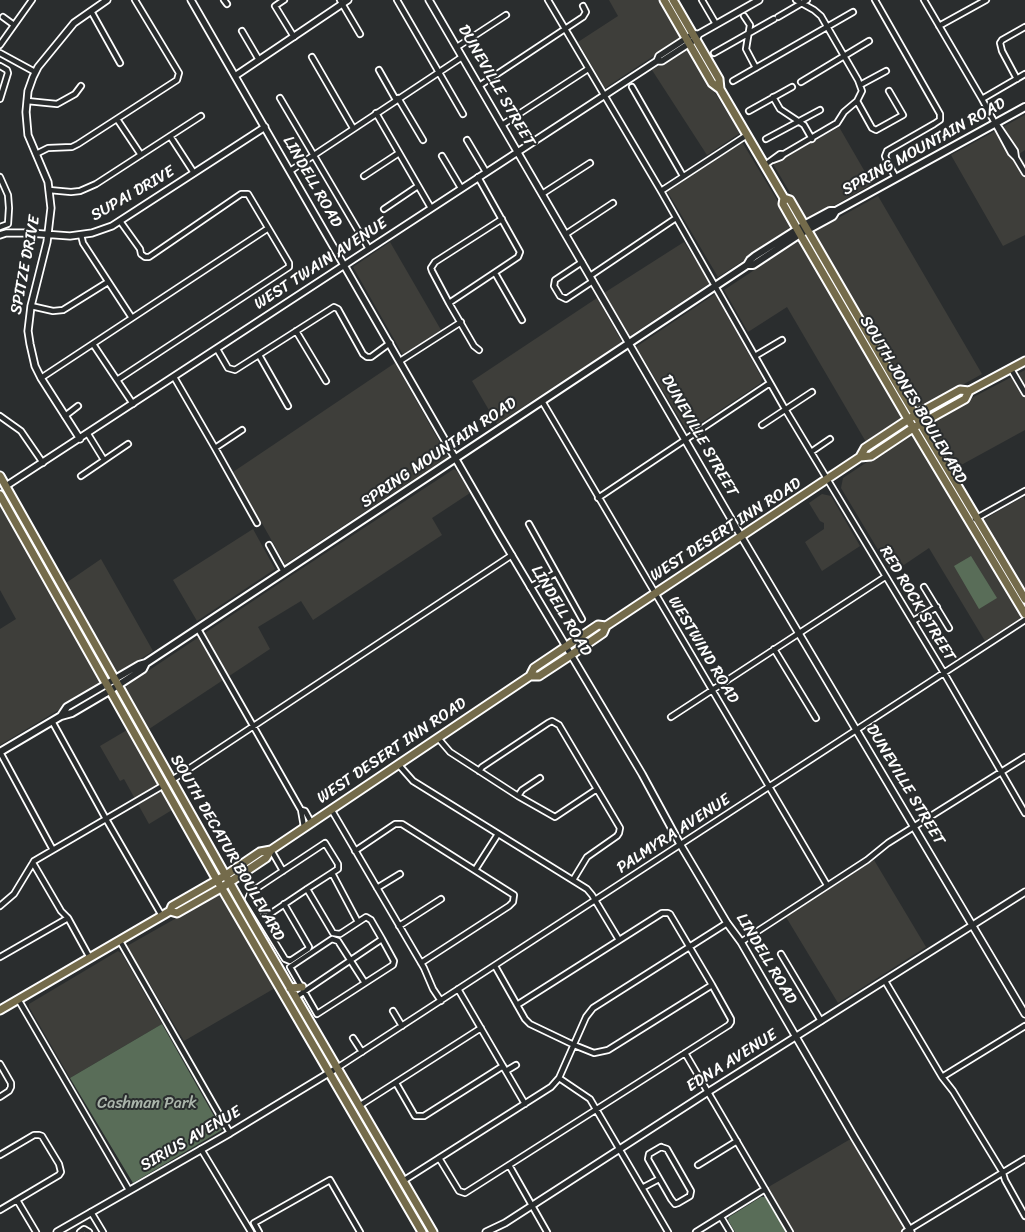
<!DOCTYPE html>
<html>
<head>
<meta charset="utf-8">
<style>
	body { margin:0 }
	canvas { display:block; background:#2a2d2e }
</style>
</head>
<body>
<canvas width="1025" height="1232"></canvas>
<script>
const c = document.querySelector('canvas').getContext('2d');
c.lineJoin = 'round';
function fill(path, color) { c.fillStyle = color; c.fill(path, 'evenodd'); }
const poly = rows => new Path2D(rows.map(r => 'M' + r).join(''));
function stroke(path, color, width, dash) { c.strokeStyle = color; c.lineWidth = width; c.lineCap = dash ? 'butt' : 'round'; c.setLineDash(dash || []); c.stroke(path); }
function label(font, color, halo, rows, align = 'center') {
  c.font = font + ' Sriracha,sans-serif'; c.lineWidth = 4; c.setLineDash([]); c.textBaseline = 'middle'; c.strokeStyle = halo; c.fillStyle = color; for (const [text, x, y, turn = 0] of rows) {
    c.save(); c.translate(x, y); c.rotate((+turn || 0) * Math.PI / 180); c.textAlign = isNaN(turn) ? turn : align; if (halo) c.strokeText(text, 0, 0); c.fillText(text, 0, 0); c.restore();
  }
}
const built = poly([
	[609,0,659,0,681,38,605,88,578,42,618,16],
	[687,48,740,133,707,155,652,70],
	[1025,115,1025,150,1019,154,1025,163,1025,235,1003,246,951,155],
	[839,127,872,184,807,221,773,164],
	[742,142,794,228,718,277,667,191],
	[878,196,982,374,917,410,813,232],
	[800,240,903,419,866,442,787,307,748,332,724,290],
	[390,242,441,330,403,355,353,267],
	[684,242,710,283,630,336,604,293],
	[715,294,762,378,761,383,690,430,686,429,636,347],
	[597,298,622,342,497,424,472,381],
	[395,363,448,457,285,564,233,472],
	[1025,370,1025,430,952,470,924,423],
	[911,433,1022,618,985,641,929,548,892,573,841,488,843,478],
	[454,469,457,471,470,493,432,518,442,535,313,620,301,601,258,627,270,649,149,729,129,695,126,688,127,685,289,577],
	[822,494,831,496,860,546,822,571,805,542,824,529,824,523,820,521,809,503],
	[1023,497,1025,500,1025,591,983,520],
	[0,505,100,680,97,687,0,745,0,629,16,619,0,590],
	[253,529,275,569,197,621,173,580],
	[101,559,153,651,120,672,116,671,66,583],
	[127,730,172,810,149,824,124,779,120,781,100,746],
	[874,860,926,947,838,1003,786,917],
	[219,894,275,988,184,1041,127,946],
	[118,951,122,954,162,1024,70,1078,29,1007,29,1004],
	[854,1137,909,1229,905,1232,790,1232,765,1189]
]);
const green = poly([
	[971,556,997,598,979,609,954,566],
	[162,1024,222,1130,133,1183,70,1078],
	[761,1197,765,1197,786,1232,735,1232,728,1220,729,1217]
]);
const minor = poly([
	[224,0,227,4],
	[284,0,275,6,294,37],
	[340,0,360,34],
	[397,0,463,114],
	[548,0,661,191,785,409,944,673,1025,813],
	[702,0,716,24],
	[875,0,940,114,940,120,934,124,887,151,885,156,888,163,896,178],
	[924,0,982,99,1011,153,1016,158],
	[91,11,120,63],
	[744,16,750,25,746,49,756,68],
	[3,17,14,25],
	[778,17,807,0],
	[939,26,986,0],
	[242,31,259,60],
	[0,45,32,0],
	[457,47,506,15],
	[0,53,35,72],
	[714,53,774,19],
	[312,57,353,128],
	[0,66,7,70,8,73,0,99],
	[379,70,396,100],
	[1017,79,1002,51,1000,43,1002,40,1025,27],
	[733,81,853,12],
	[801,82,869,41],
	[860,85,886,71],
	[479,86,583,17,586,12,583,6],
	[632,87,683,176],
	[773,97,780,109,804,125,812,139],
	[280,98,369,249],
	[398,98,423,140],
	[982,99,1025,74],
	[27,101,57,104,75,94,81,86],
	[857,101,872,128,876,130,903,115,889,91],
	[749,111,792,87],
	[376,113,431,208],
	[117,119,141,155],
	[502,125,588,69],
	[998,126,1015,151,1016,158,1025,173],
	[170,136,194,173],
	[766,139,820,110],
	[467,140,486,172],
	[36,154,48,148,72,147,78,144,177,80,179,73,135,0],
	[442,156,461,188],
	[773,160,781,157,784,154,837,123,844,112,857,101,862,91,858,80,821,16,814,10,796,0],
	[765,165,780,154,784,154],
	[290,171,462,57],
	[364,176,399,153],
	[0,177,8,195,9,208,8,224,0,227],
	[49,190,71,192,80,191,96,184,201,116],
	[661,191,747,135],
	[542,194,590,163],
	[384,209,418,186],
	[566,234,613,203],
	[81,235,83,243,132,318],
	[582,262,555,280,554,286,560,296,566,299,593,281],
	[495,273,522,320],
	[590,276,676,218],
	[449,303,518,257,520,252,478,177],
	[31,306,53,311,63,310,108,282],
	[296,331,326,381],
	[93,344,133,404],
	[217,349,228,368,235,370,334,307,338,309,363,354,367,357,371,357,390,343],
	[479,350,474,346,449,303,432,271,431,268,435,262,502,219],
	[259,355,288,406],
	[755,356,782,340],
	[400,361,461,322],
	[1011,369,1025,393],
	[174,377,215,448,257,523],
	[41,378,267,229],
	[117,380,289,267,289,263,248,194,241,194,149,257,145,257,141,254,140,249,120,221],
	[542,401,827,885],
	[0,416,21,431,43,463],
	[65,416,78,406],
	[762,425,812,392],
	[88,434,104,460],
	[215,448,242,430],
	[811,452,830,439],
	[81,476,128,444],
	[598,498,770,383],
	[975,519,1025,491],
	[529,524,582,619],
	[269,545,284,572],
	[530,587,556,573],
	[924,587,949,628],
	[913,621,937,607],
	[198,629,301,810,305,811,311,822],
	[774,649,816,718],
	[671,717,885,577],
	[52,721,106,819,162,916],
	[438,738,450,752,518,796,555,817,597,789],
	[0,752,53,850],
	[398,764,413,781,587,889,592,895,619,940],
	[479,771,482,767,548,723,552,721,559,725,620,828,619,833,617,836,587,857,573,880],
	[172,780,512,555],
	[518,796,522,790,540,778],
	[331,809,424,968,433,989,441,1001],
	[301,810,304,827],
	[271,850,283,871],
	[355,851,395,824,402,824,514,895,513,902,509,906,421,963],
	[33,863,61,911,68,918,90,958],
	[475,870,498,834],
	[332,873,358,922],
	[377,888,400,874],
	[0,906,14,894,34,861,164,785],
	[261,920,307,889,338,869,338,864,325,843,251,892,248,899,261,920,285,959,290,961,308,949,309,947,284,904],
	[399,926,441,899],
	[120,941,230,1133],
	[741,942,867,860,888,843,1025,757],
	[781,954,821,1021],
	[0,957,68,918],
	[495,966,525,1019,530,1024,574,1045,594,1053,608,1050,712,985],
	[885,981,942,1077,953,1091,1003,1173,1005,1180,1025,1216],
	[365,983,338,941,332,939,290,967,317,1014,393,965,394,961,382,939],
	[458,989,525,1104],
	[296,997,382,939,371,920,366,917,340,934,333,933,307,889],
	[18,999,129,1190],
	[393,1011,402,1026],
	[353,1038,362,1052],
	[685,1053,790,1232],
	[0,1064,11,1083,11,1087,9,1091,0,1097],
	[337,1068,1025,620],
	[506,1071,516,1065],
	[942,1077,1025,1026],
	[559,1078,590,1099,668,1232],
	[396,1083,415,1116,424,1116,503,1066],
	[359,1106,481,1028],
	[661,1147,667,1149,691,1191,690,1196,678,1203,675,1204,671,1199,648,1159,649,1154,661,1147],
	[201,1149,251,1232],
	[0,1155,34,1135,39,1135,42,1136,59,1164,61,1172,59,1175,0,1210],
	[439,1158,459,1191,465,1193,729,1025,731,1022,731,1019,712,985,670,914,668,913,662,913,517,1005],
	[509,1165,547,1232],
	[698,1165,737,1141],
	[403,1181,551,1087,559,1078,586,1017,593,1008,727,923],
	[642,1188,659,1179],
	[17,1200,36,1232],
	[91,1212,103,1232],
	[721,1217,730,1232],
	[80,1232,84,1229,89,1232],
	[259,1232,254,1223,330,1180,360,1232],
	[696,1232,765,1189],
	[905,1232,1025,1159]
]);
const tertiary = poly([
	[191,0,499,534,642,774,680,844,727,923,741,942,854,1137,911,1232],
	[429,0,741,536,1025,1014],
	[657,61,659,56,693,34,697,34],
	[235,76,348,0],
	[0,235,6,233,29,233,70,236,92,233,112,226,265,127],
	[80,439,41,378,35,366,30,344,28,331,31,306,47,242,51,208,48,182,28,135,26,112,28,91,33,77,38,67,74,23,107,0],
	[6,486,657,61,662,61,696,39,699,34,759,0],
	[57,1232,230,1133,337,1068],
	[486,1232,505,1223,708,1092,1025,892]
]);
const secondary = poly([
	[747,265,753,265,800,234,833,216,836,211,1025,107],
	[61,716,67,707,139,665,146,663,397,497,747,265,750,260,755,256,804,225,830,211,836,211],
	[0,752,61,716,72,713,106,693,143,669,146,663]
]);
const primary = poly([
	[664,0,712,83,720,89,784,198,783,204,800,234,908,419,1025,614],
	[673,0,719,79,720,89],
	[784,198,790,200,898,386,1025,599],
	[860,457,865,448,915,415,960,390,969,391,1025,361],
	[0,476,253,924,433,1232],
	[0,495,217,880,422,1232],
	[530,676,534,668,598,625,606,626,860,457,871,456,913,428,965,399,969,391],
	[170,911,177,913,221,888,266,858,271,850],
	[290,988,302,987],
	[0,1010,170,911,172,906,226,875,260,852,271,850,530,676,539,676,571,655,603,633,606,626]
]);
const streetNames = [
	["DUNEVILLE STREET",496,86,60],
	["SPRING MOUNTAIN ROAD",924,147,-29],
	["LINDELL ROAD",312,182,60],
	["SUPAI DRIVE",133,194,-30],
	["WEST TWAIN AVENUE",321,264,-33],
	["SPITZE DRIVE",26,265,-79],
	["SOUTH JONES BOULEVARD",913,400,59],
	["DUNEVILLE STREET",699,436,60],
	["SPRING MOUNTAIN ROAD",439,453,-34],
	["WEST DESERT INN ROAD",726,530,-33],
	["RED ROCK STREET",917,604,59],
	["LINDELL ROAD",561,611,59],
	["WESTWIND ROAD",703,650,59],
	["WEST DESERT INN ROAD",392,751,-34],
	["DUNEVILLE STREET",905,785,59],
	["PALMYRA AVENUE",674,834,-33],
	["SOUTH DECATUR BOULEVARD",227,848,60],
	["LINDELL ROAD",766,959,59],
	["EDNA AVENUE",732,1061,-32],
	["SIRIUS AVENUE",191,1139,-30]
];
const parkNames = [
	["Cashman Park",147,1104]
];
fill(built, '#3e3e3a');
fill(green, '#596d58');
stroke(minor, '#fff', 8);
stroke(tertiary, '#fff', 9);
stroke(secondary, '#fff', 10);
stroke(primary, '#fff', 11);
stroke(minor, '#2a2d2e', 4.5);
stroke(tertiary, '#2a2d2e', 5.5);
stroke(secondary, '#2a2d2e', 6);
stroke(primary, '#746b4b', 7);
label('16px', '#fff', '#2a2d2e', streetNames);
label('16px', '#acb6ac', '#2a2d2e', parkNames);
</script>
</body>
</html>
